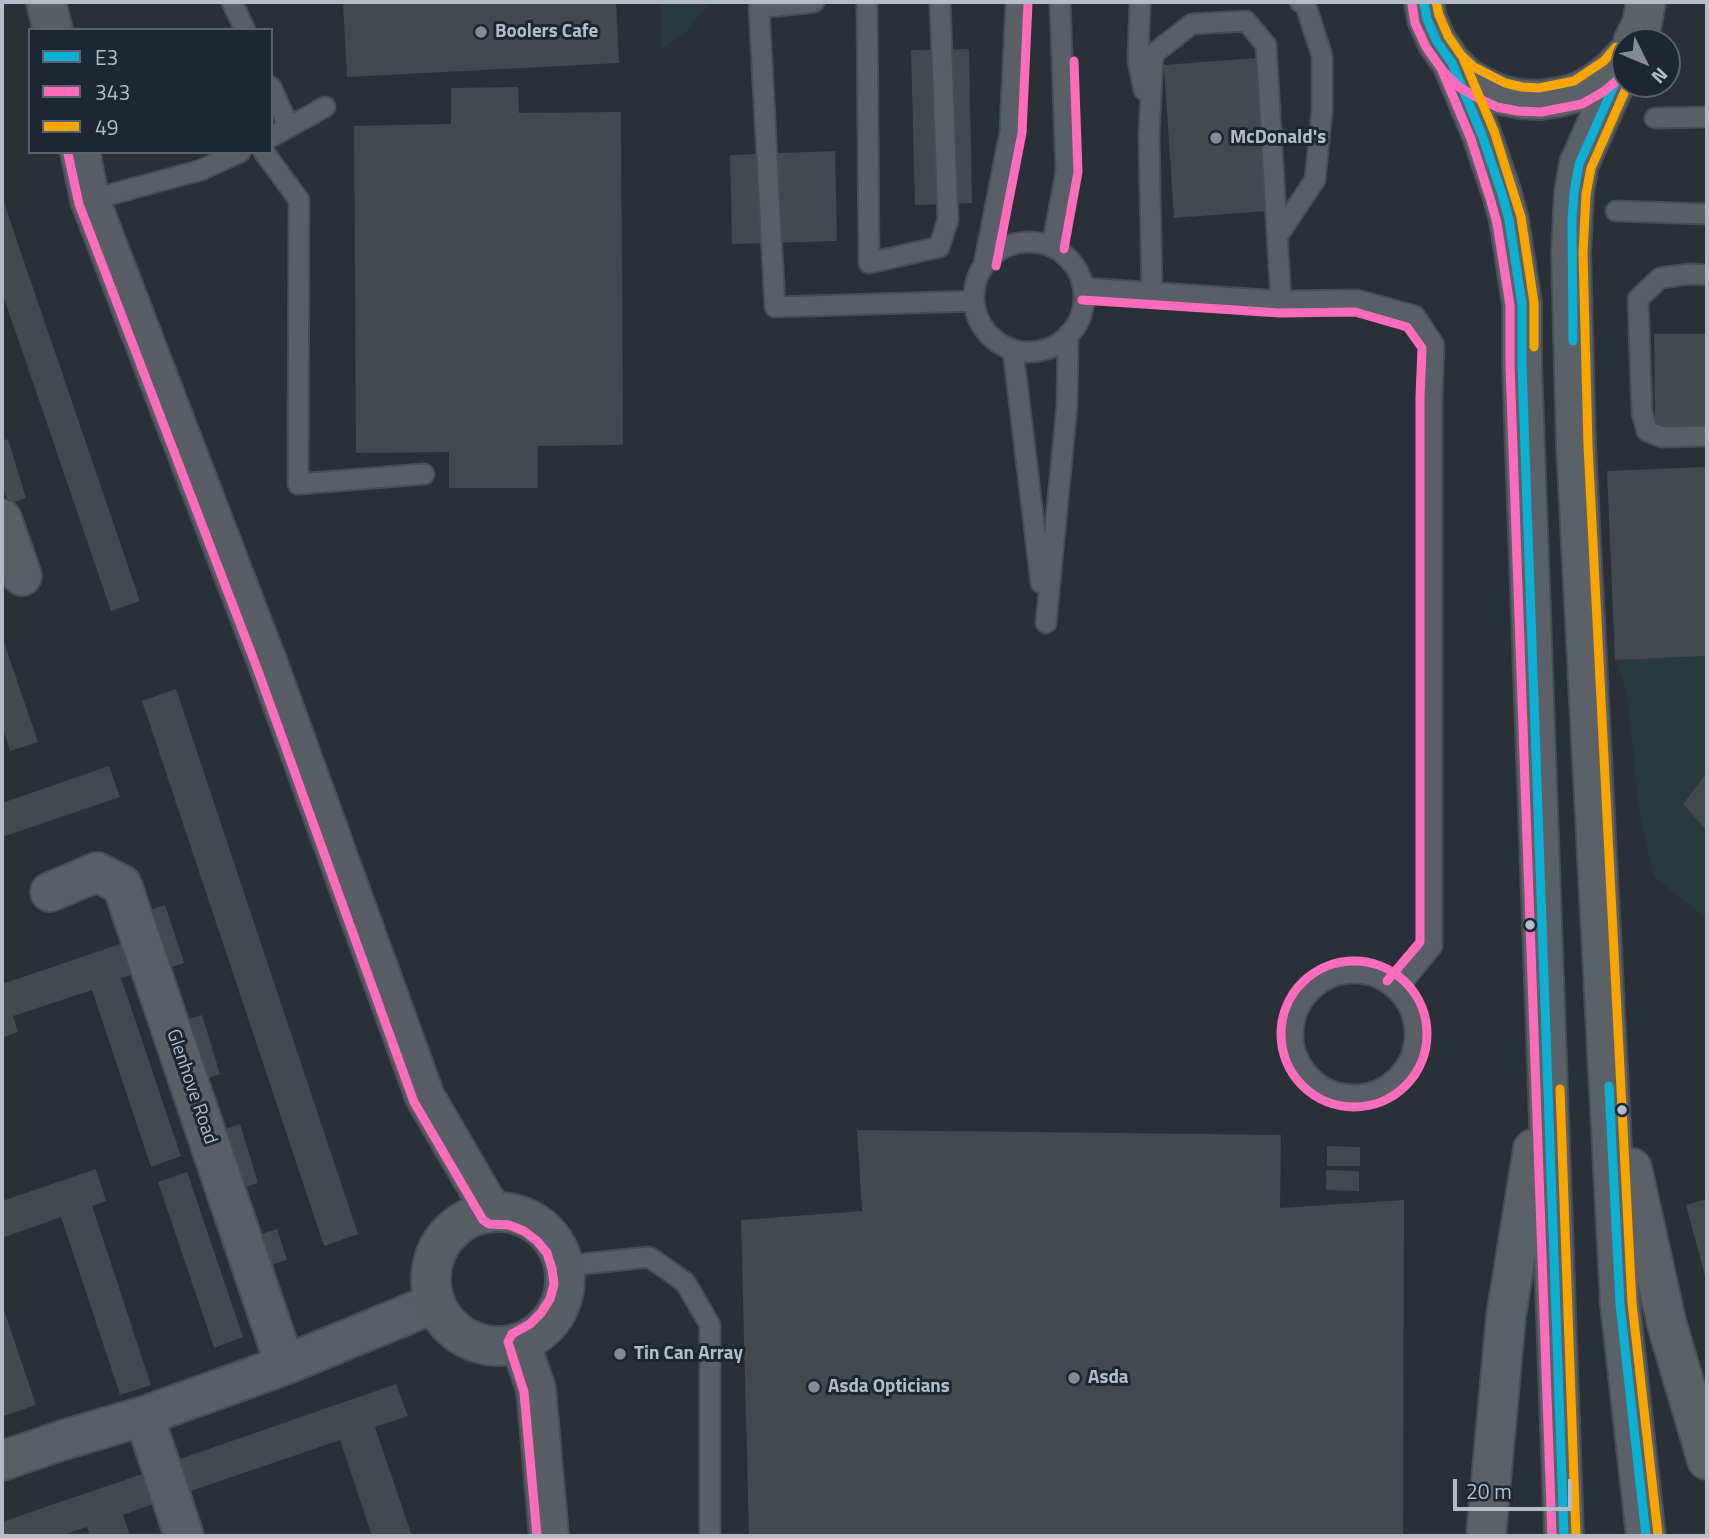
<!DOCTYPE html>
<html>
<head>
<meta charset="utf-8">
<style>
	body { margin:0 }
	#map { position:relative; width:1709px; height:1538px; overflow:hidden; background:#2a3038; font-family:"Titillium Web",sans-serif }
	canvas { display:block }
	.frame { position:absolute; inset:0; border:4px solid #b4bcc9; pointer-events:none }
	.legend { position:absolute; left:28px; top:28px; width:245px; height:126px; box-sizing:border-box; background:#1d2633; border:2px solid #59626f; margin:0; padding:9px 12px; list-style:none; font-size:21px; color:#b4bcc9 }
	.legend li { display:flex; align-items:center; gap:14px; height:35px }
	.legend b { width:35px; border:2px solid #59626f }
	.north { position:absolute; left:1611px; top:28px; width:70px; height:70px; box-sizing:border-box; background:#1d2633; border:2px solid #59626f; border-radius:50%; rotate:133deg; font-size:19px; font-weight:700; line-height:28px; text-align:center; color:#b4bcc9 }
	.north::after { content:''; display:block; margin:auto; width:24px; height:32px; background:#848b96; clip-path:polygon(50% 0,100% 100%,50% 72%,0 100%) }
	.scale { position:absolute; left:1453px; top:1479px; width:119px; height:32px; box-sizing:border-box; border:4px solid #b4bcc9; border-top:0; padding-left:9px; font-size:21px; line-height:24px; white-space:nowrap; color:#b4bcc9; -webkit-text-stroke:5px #1d2633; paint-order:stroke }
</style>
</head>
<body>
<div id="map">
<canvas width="1709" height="1538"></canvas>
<div class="frame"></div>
<ul class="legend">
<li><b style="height:9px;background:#0dafd3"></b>E3</li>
<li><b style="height:9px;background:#fb6dba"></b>343</li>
<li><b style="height:9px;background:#f7a600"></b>49</li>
</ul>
<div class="north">N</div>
<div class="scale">20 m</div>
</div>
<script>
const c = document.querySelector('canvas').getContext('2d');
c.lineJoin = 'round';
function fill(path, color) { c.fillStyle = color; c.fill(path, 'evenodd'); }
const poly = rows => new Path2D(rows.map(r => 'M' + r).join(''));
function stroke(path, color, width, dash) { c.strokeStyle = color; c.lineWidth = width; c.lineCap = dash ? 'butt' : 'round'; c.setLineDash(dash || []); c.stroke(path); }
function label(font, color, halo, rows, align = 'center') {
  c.font = font + ' "Titillium Web",sans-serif'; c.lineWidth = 6; c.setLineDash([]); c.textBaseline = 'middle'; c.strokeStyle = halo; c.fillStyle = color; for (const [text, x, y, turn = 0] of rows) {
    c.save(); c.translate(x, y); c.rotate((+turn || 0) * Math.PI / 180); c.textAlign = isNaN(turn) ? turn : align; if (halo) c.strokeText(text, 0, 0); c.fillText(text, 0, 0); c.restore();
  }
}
const green = poly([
	[661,2,710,2,685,33,661,50],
	[1707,656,1707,772,1684,804,1707,831,1707,919,1654,877,1640,817,1627,693,1615,660]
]);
const building = poly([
	[343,2,616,2,619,63,347,77],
	[969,49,972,203,915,205,911,50],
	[1257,58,1267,211,1174,218,1164,65],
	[518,87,519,113,621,112,623,445,538,446,538,488,449,488,449,452,356,453,354,126,451,124,451,88],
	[835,151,837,241,732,244,730,155],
	[2,197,140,601,111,611,2,292],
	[1654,334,1707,334,1707,428,1655,429],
	[8,439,26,498,8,504,2,484,2,441],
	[1707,467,1707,656,1615,660,1607,471],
	[2,636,38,742,10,751,2,725],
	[176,689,358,1234,324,1246,142,701],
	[109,766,120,797,2,837,2,803],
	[1707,772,1707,831,1683,804],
	[165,905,184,963,165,969,147,911],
	[123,943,134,974,121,978,181,1156,151,1167,92,990,13,1016,18,1032,2,1038,2,984],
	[202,1015,220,1074,202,1080,183,1021],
	[240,1124,258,1183,240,1189,222,1130],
	[857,1130,1281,1135,1280,1208,1404,1200,1403,1536,749,1536,741,1220,862,1211],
	[1327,1146,1360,1147,1360,1166,1327,1166],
	[96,1169,106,1201,92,1206,151,1385,120,1395,61,1217,2,1238,2,1201],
	[1326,1170,1359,1171,1359,1191,1326,1190],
	[187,1172,243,1337,214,1348,158,1182],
	[1707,1199,1707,1279,1706,1280,1686,1205],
	[277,1229,287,1260,268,1266,258,1235],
	[2,1304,36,1405,4,1416,2,1409],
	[396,1384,408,1416,375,1427,412,1536,372,1536,340,1440,188,1492,177,1460],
	[145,1473,155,1503,123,1515,130,1536,90,1536,87,1527,59,1536,2,1536,2,1522]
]);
const lane = poly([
	[232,2,245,30],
	[814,2,759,8,775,307,974,301],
	[867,2,869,263,939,247,948,220,940,2],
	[1140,2,1138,61,1144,90],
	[271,87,289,127],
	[1655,118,1707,117],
	[271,137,325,107],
	[264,152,299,200,298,484,424,474],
	[90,200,201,170,240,152],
	[1616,211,1707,214],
	[1278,235,1315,180,1322,111,1322,56,1306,6,1300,2],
	'974 297a55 55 0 1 1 110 0a55 55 0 1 1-110 0Z',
	[1052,247,1066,171,1060,2],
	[984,264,1010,132,1016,2],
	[1707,275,1689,274,1660,278,1638,299,1642,413,1647,431,1662,437,1707,436],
	[1083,288,1281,301,1357,300,1415,316,1434,345,1432,397,1432,946,1397,989],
	[1152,294,1149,136,1153,54,1192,24,1246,21,1266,45,1281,301],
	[1013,350,1041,583],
	[1046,623,1067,405,1068,335],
	'1293 1034a61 61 0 1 1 122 0a61 61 0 1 1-122 0Z',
	[564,1266,649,1257,685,1282,710,1325,710,1536]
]);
const street = poly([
	[2,519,22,576],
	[50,892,97,872,122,885,285,1365],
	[144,1416,184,1536],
	[2,1461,60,1441,144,1416,285,1365,435,1303]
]);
const secondary = poly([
	[46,2,53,30],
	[80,152,90,200,268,664,425,1097,492,1212],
	'431 1279a67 67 0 1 1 134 0a67 67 0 1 1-134 0Z',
	[520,1343,536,1389,549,1536]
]);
const primary = poly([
	[1424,2,1427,19,1437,42,1452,63,1466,77,1483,87,1501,95,1520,99,1540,100,1559,97,1579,92,1596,82,1612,70,1624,57],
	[1633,42,1642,23,1646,2],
	[1625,61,1579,164,1574,193,1571,253,1576,446,1620,1304,1646,1536],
	[1452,63,1482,135,1502,194,1509,220,1522,304,1522,365,1564,1536],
	[1632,1168,1667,1325,1707,1460],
	[1486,1536,1506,1316,1533,1149]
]);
const bus1 = poly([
	[1424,2,1427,19,1437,42,1452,63,1482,135,1502,194,1509,220,1522,304,1522,365,1564,1536],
	[1573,341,1572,219,1574,193,1579,164,1625,61],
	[1609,1086,1620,1304,1646,1536]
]);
const bus2 = poly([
	[1412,4,1415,23,1426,47,1443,71,1459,87,1478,98,1497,107,1518,111,1541,112,1582,104,1603,92,1625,74],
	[1441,68,1471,139,1490,198,1497,223,1510,305,1510,365,1552,1536],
	[68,154,79,204,257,668,414,1102,483,1220,489,1224,509,1225,524,1231,537,1241,547,1253,552,1269,554,1284,550,1299,541,1313,530,1324,512,1334,508,1342,524,1392,537,1536],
	[1064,249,1078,172,1074,61],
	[996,266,1022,133,1028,3],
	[1082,300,1280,313,1355,312,1407,327,1422,348,1420,397,1420,942,1387,981],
	'1281 1034a73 73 0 1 1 146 0a73 73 0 1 1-146 0Z'
]);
const bus3 = poly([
	[1436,2,1439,15,1448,36,1461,55,1474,67,1505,83,1522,87,1539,88,1574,81,1604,61,1616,47],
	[1463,58,1494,131,1521,217,1534,303,1534,347],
	[1628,84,1591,168,1586,194,1583,253,1588,446,1632,1303,1658,1535],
	[1560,1089,1576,1536]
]);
const markers = [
	[481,32,7,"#848b96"],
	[1216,138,7,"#848b96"],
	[1530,925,6,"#b4bcc9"],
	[1622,1110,6,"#b4bcc9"],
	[620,1354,7,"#848b96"],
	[1074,1378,7,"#848b96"],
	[814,1387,7,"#848b96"]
];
const poiNames = [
	["Boolers Cafe",495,32],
	["McDonald's",1230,138],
	["Tin Can Array",634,1354],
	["Asda",1088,1378],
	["Asda Opticians",828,1387]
];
const streetNames = [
	["Glenhove Road",191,1087,71]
];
fill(green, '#273a3e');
fill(building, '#444950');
stroke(lane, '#484c53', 23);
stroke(street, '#484c53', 42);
stroke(secondary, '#484c53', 42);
stroke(primary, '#484c55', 42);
stroke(lane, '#5a5e66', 19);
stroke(street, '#5a5e66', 38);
stroke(secondary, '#595d64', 38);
stroke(primary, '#5c6168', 38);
stroke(bus1, '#0dafd3', 9);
stroke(bus2, '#fb6dba', 9);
stroke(bus3, '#f7a600', 9);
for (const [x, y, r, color] of markers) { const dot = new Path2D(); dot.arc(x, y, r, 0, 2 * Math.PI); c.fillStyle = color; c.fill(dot); stroke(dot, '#1d2633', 2.5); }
label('bold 19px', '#b4bcc9', '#1d2633', poiNames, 'left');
label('19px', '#b4bcc9', '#1d2633', streetNames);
</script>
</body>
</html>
